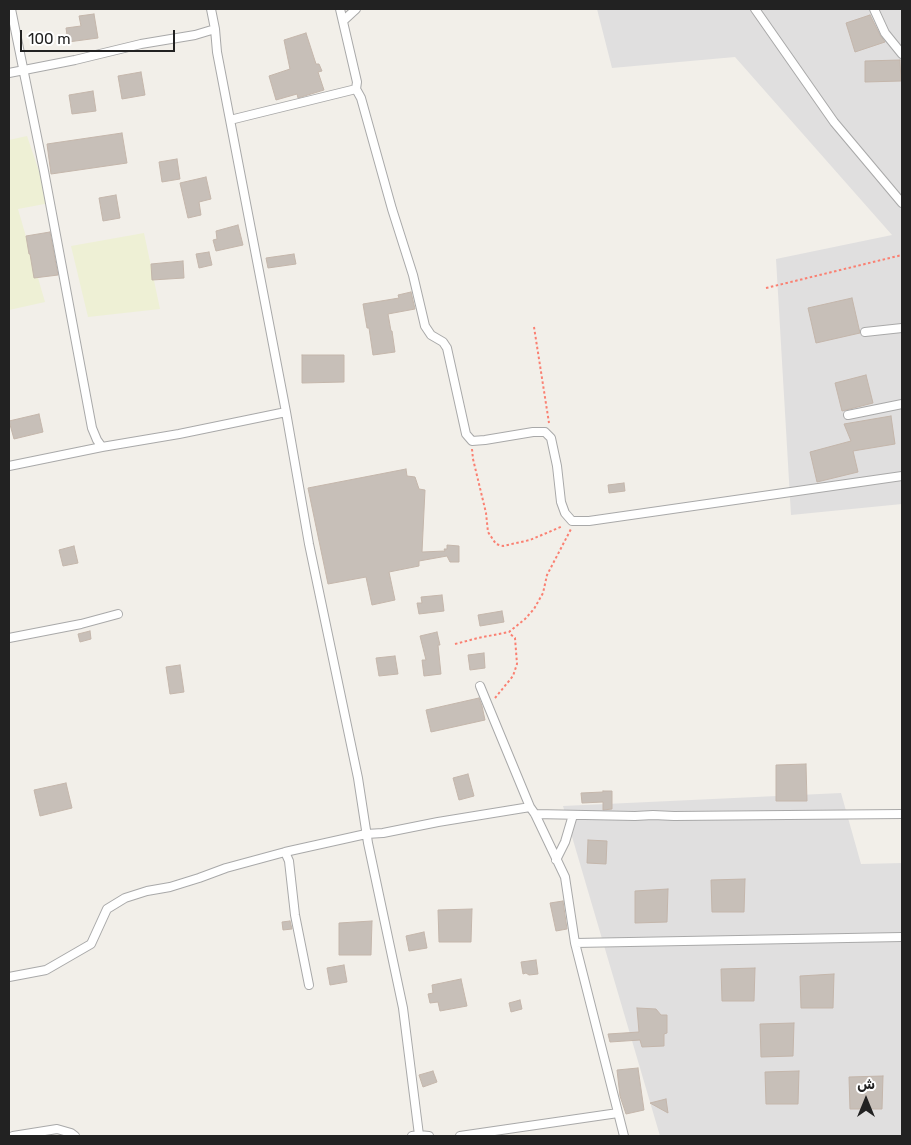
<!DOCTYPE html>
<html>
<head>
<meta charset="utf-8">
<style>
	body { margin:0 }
	#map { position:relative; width:911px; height:1145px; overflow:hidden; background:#f2efe9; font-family:Rubik,Vazirmatn,sans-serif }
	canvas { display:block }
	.frame { position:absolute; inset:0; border:10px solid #222; pointer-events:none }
	.north { position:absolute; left:841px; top:1075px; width:50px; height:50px; -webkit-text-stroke:4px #fff; paint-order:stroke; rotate:0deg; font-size:14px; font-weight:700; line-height:20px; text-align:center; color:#222 }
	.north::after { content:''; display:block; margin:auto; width:18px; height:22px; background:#222; clip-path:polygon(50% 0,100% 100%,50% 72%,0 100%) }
	.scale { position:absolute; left:20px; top:30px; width:155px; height:22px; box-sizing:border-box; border:2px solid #222; border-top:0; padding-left:6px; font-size:15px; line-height:18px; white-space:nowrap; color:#222; -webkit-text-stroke:4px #fff; paint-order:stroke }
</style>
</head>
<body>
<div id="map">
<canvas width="911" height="1145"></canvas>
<div class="frame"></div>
<div class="north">ش</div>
<div class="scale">100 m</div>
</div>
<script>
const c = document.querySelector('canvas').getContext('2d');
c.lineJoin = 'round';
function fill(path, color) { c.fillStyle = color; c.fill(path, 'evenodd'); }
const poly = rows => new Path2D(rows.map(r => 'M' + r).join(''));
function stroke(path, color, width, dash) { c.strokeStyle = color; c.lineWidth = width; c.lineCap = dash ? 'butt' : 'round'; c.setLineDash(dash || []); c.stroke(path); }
const residential = poly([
	[597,9,902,9,902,504,791,515,776,259,892,235,735,57,612,68],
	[841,793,861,864,902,863,902,1136,660,1136,563,806]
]);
const farmland = poly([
	[27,136,50,203,18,209,45,302,9,310,9,140],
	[144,233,160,309,88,317,71,246]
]);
const building = poly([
	[94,14,98,38,68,42,66,28,81,26,79,16,94,14],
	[870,15,880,35,885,42,855,52,846,23,870,15],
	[306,33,316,64,319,64,322,71,318,72,324,90,298,98,297,94,276,100,269,76,290,69,284,40,306,33],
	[900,60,901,81,865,82,865,61,900,60],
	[141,72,145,95,122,99,118,76,141,72],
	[93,91,96,111,72,114,69,95,93,91],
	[122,133,127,163,51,174,47,144,122,133],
	[177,159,180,179,162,182,159,162,177,159],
	[206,177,211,199,199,202,201,215,188,218,180,183,206,177],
	[116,195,120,218,103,221,99,198,116,195],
	[238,225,243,245,216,251,213,240,217,239,216,231,238,225],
	[50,232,58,275,34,278,30,254,29,254,26,236,50,232],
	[209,252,212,265,199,268,196,254,209,252],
	[294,254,296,264,268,268,266,258,294,254],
	[183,261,184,278,152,280,151,264,183,261],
	[411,292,415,309,388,314,391,331,392,331,395,352,373,355,369,328,367,328,363,304,399,298,398,295,411,292],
	[852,298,860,333,816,343,808,308,852,298],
	[302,355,344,355,344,382,302,383,302,355],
	[866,375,873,403,842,411,835,383,866,375],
	[39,414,43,432,14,439,9,421,39,414],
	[891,416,895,444,853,451,858,472,817,482,810,452,851,441,844,424,891,416],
	[406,469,407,476,415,477,419,489,425,490,422,552,445,551,444,549,447,549,447,545,459,546,459,562,450,562,447,556,419,561,419,566,389,572,395,600,372,605,366,577,328,584,308,488,406,469],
	[624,483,625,491,609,493,608,485,624,483],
	[74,546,78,563,63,566,59,550,74,546],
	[442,595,444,611,419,614,417,603,422,603,421,597,442,595],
	[502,611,504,622,480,626,478,615,502,611],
	[90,631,91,639,80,642,78,634,90,631],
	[437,632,440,645,438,645,441,674,424,676,422,660,426,660,420,636,437,632],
	[484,653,485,668,470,670,468,655,484,653],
	[395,656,398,674,379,676,376,658,395,656],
	[180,665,184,692,170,694,166,667,180,665],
	[479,698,482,706,485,720,431,732,426,710,479,698],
	[806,764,807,801,776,801,776,765,806,764],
	[468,774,474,796,459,800,453,778,468,774],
	[66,783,72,808,40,816,34,790,66,783],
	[603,791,612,791,612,809,603,810,603,802,582,803,581,793,603,792,603,791],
	[588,840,607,841,606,864,587,863,588,840],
	[745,879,744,912,712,912,711,880,745,879],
	[668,889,667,922,635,923,635,891,668,889],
	[563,901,567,929,556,931,550,903,563,901],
	[472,909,471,942,439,942,438,910,472,909],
	[290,921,292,929,283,930,282,922,290,921],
	[372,921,371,955,339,955,339,923,372,921],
	[424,932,427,948,409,951,406,936,424,932],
	[536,960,538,974,529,975,526,973,523,974,521,962,536,960],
	[344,965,347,982,330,985,327,968,344,965],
	[755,968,754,1001,722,1001,721,969,755,968],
	[834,974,833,1008,801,1008,800,976,834,974],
	[461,979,467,1006,440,1011,438,1002,430,1003,428,994,433,993,432,985,461,979],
	[520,1000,522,1009,511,1012,509,1003,520,1000],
	[637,1008,656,1009,661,1015,667,1015,667,1033,664,1034,664,1046,642,1047,640,1040,610,1042,608,1034,639,1032,637,1008],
	[794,1023,793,1056,761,1057,760,1024,794,1023],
	[638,1068,644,1110,626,1114,620,1096,617,1070,638,1068],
	[433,1071,437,1082,423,1087,419,1075,433,1071],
	[799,1071,798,1104,766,1104,765,1072,799,1071],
	[883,1076,882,1109,850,1109,849,1077,883,1076],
	[666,1099,668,1113,650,1103,666,1099]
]);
const path = poly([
	[766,288,902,255],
	[534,327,549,423],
	[472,449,473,459,486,513,488,532,496,544,503,546,530,540,563,526],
	[455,644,478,638,509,632,525,619,534,609,543,593,547,575,571,529],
	[495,698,513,676,517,664,515,638,509,633]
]);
const street = poly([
	[11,9,44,171,92,428,97,440,102,447],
	[211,9,215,29],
	[340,9,357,82,356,89],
	[755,9,834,122,902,203],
	[874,9,885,33,902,54],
	[343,21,356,9],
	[9,73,75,60,141,44,195,35,215,29,217,52,286,412,309,544,358,778,368,843,403,1008,419,1135],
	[230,120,356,89,361,98,392,209,413,275,425,326,431,335,443,342,447,348,466,434,472,441,485,440,533,432,545,432,551,438,557,466,561,502,565,513,572,521,589,521,902,476],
	[865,332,902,328],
	[848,415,902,404],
	[9,466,102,447,179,434,286,412],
	[9,638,81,624,118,614],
	[480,686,530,807,535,814,565,877,575,943,624,1136],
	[535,814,635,816,653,815,674,816,902,814],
	[285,852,289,861,295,915,309,985],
	[556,860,565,842,573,815],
	[575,943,902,937],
	[9,977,46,970,91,944,107,909,125,898,147,891,170,887,199,878,226,868,285,852,366,834,383,833,438,822,530,807],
	[13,1136,57,1129,71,1133,75,1136],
	[412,1136,419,1135,429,1136],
	[460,1136,618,1113]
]);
fill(residential, '#e0dfdf');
fill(farmland, '#eef0d5');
fill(building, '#c7bfb8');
stroke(building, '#c4b6ab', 1);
stroke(street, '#a9a9a9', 10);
stroke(path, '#fa8072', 2, [2.5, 2.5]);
stroke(street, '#fff', 8);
</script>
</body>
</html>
